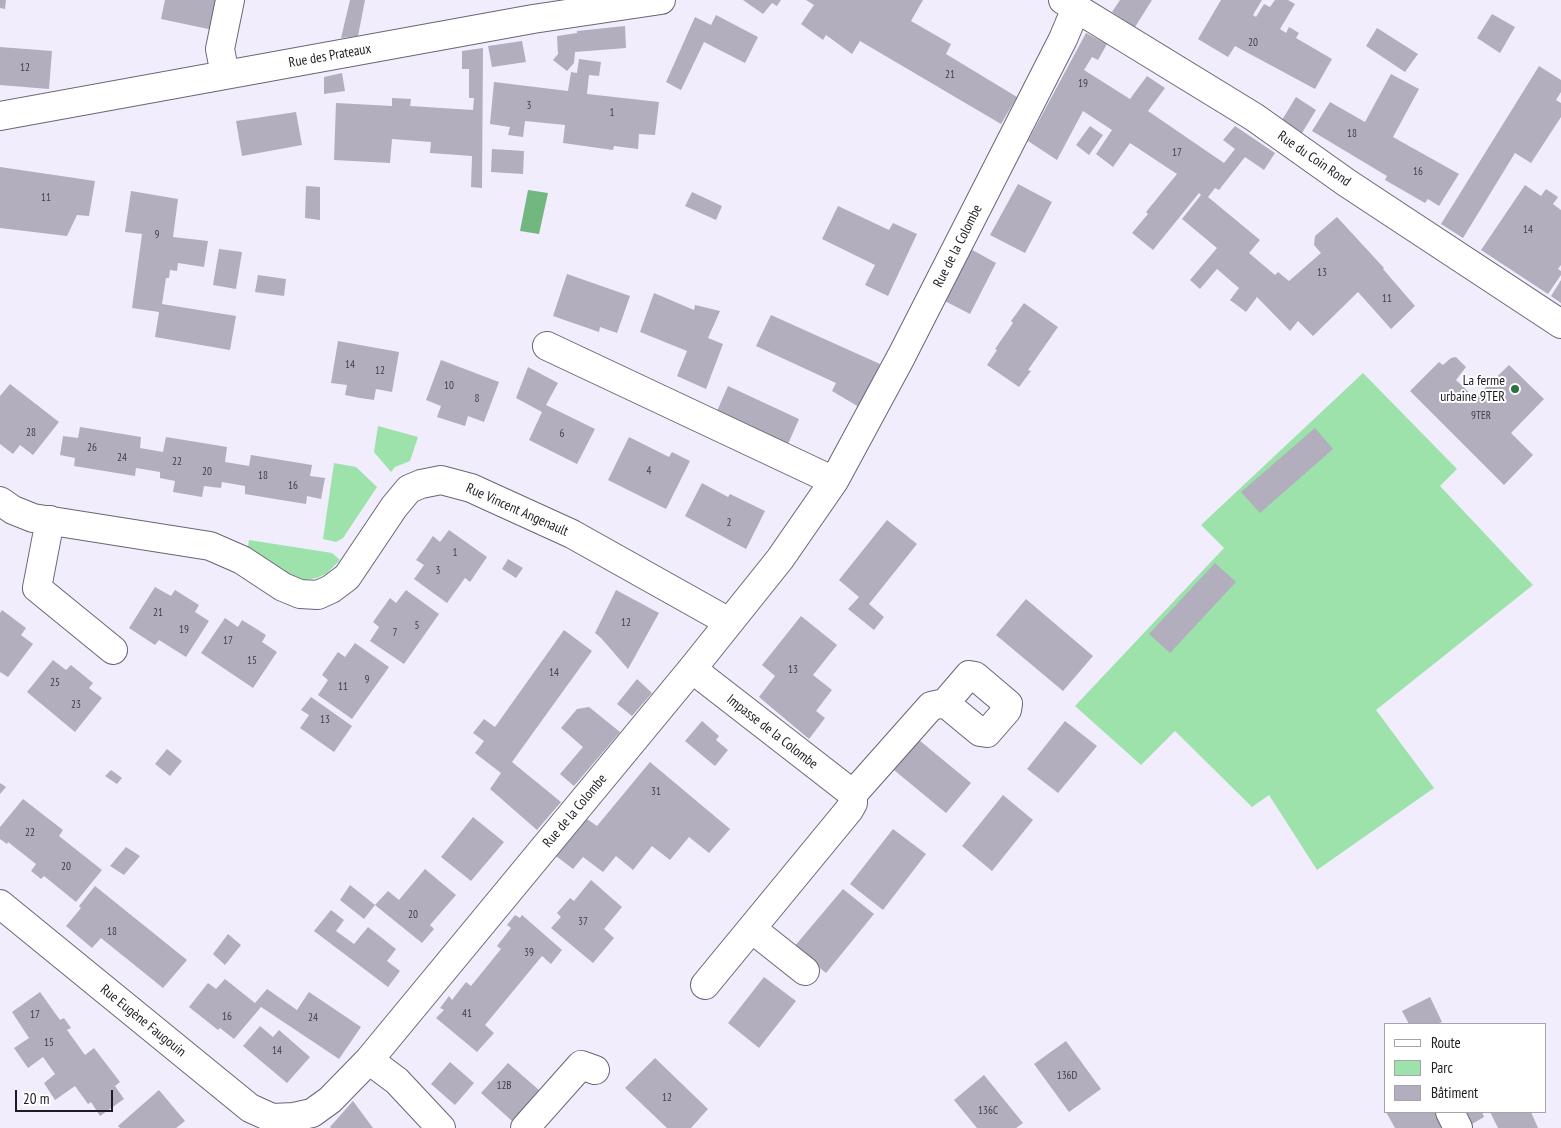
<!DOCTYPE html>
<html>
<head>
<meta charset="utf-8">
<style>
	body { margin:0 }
	#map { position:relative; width:1561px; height:1128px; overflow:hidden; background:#f1edfd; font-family:"PT Sans Narrow",sans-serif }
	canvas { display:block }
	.legend { position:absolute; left:1384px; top:1023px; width:162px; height:90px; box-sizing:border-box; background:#fff; border:1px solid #a5a4a7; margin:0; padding:6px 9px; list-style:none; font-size:15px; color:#1e1c22 }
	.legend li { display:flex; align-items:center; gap:10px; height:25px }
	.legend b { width:25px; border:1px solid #a5a4a7 }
	.scale { position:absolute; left:15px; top:1090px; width:98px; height:22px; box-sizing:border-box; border:2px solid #1e1c22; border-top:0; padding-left:6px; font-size:15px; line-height:18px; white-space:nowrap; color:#1e1c22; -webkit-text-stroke:4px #fff; paint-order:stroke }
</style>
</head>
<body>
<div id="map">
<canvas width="1561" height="1128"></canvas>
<ul class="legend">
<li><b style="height:6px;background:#fff"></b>Route</li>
<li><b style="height:14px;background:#9ce2aa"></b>Parc</li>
<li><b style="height:14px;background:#b2aebe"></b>Bâtiment</li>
</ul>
<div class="scale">20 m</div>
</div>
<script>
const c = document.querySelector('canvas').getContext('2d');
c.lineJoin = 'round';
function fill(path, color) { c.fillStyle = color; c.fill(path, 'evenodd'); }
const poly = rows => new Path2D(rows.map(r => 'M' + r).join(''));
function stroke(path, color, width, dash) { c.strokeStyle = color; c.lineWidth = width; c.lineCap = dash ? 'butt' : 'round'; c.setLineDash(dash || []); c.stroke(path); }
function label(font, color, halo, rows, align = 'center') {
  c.font = font + ' "PT Sans Narrow",sans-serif'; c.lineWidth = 4; c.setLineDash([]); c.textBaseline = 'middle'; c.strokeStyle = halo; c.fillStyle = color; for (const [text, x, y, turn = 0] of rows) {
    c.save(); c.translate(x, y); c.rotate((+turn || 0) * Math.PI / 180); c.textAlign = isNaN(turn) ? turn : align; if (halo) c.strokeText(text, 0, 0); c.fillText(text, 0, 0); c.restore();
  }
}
const green = poly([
	[1363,373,1457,469,1440,486,1533,585,1376,710,1434,788,1317,870,1269,795,1252,807,1175,731,1141,765,1075,706,1224,548,1201,525],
	[378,426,418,437,410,461,395,467,391,472,374,452],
	[334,463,356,467,377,487,343,538,336,542,323,539],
	[249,540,332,553,340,560,327,573,317,578,304,580,289,574,248,547]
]);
const water = poly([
	[528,190,548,193,539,234,520,231]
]);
const building = poly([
	[0,0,6,0,5,9,0,8],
	[165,0,219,0,213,30,161,19],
	[350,0,365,0,358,36,341,38],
	[743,0,781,0,777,6,772,3,763,14],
	[806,0,923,0,911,21,951,44,946,54,1017,97,1001,124,860,41,852,54,826,35,823,40,801,24,814,5],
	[1120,0,1152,0,1135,27,1112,12],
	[1221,0,1262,0,1253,15,1256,17,1264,4,1270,7,1275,0,1288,0,1295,4,1280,29,1286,33,1289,27,1299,33,1296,38,1332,59,1315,89,1235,46,1228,57,1198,39],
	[1492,14,1515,27,1500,53,1477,38],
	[716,15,758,37,745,63,704,42,681,90,666,82,695,17,711,25],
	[625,26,626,48,575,52,574,63,567,71,553,60,558,54,557,36,577,33,577,31],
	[1377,28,1418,54,1405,72,1366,46],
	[1086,33,1107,44,1098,60,1092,57,1084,70,1130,99,1147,76,1165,88,1148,111,1224,163,1235,149,1223,140,1235,126,1275,153,1264,170,1245,157,1219,190,1215,188,1208,197,1260,240,1249,253,1275,275,1278,272,1289,281,1321,253,1314,245,1315,236,1337,217,1384,268,1383,269,1415,306,1391,329,1358,292,1313,336,1298,321,1290,331,1257,297,1246,312,1230,300,1239,288,1217,269,1200,289,1190,280,1217,248,1182,219,1201,195,1199,193,1153,250,1132,233,1148,214,1146,212,1177,174,1130,143,1113,167,1096,154,1112,130,1083,111,1057,160,1028,141],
	[522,41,526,62,492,67,488,46],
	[0,47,52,51,49,89,0,85],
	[483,48,482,188,471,187,472,156,430,153,431,142,392,139,390,163,334,160,336,103,392,106,392,98,411,99,410,106,473,110,474,98,469,98,469,69,462,69,462,51],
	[579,59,601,62,599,76,589,75,587,94,659,102,655,135,639,134,638,149,614,146,613,150,563,143,565,125,525,121,523,137,508,135,510,127,490,124,494,82,568,91,571,72,577,73],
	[1539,66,1561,80,1561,92,1556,100,1561,103,1561,117,1531,163,1515,153,1463,238,1441,224],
	[342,73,345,91,324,94,324,77],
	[1391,74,1419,89,1393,137,1459,174,1439,206,1428,199,1425,203,1385,180,1387,176,1312,131,1330,102,1365,122],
	[1296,97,1316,110,1302,133,1282,120],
	[296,112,302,145,242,156,236,121],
	[1090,126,1103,135,1089,155,1076,145],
	[492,149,524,151,523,174,491,172],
	[0,167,95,181,89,216,77,215,67,236,0,228],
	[1018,184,1052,202,1025,253,990,235],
	[1525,185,1541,196,1546,189,1558,197,1553,204,1561,210,1561,265,1558,269,1561,271,1561,275,1548,294,1481,250],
	[306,186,320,187,320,220,305,218],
	[131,191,178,199,173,237,208,241,204,267,178,263,177,271,170,270,169,278,166,278,162,304,236,316,230,350,155,337,159,312,132,308,142,234,125,232],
	[692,192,722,206,716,220,685,206],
	[838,206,889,230,893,223,917,234,888,296,865,285,875,265,822,239],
	[967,247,996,263,970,314,941,299],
	[219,249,242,252,236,289,213,285],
	[567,274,630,296,617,333,600,327,599,332,553,316],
	[258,275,286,279,284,296,255,292],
	[1561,280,1561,303,1551,296],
	[654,293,694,310,695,305,720,311,708,338,723,344,706,389,677,376,687,351,640,332],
	[1024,303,1058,327,1028,370,1031,371,1019,387,987,365,997,350,995,349,1013,323,1011,321],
	[771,315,880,364,859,407,832,391,836,383,756,346],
	[338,341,399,352,392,392,376,389,374,400,360,398,345,395,347,385,331,383],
	[1456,357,1466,367,1456,380,1475,398,1509,365,1544,399,1511,433,1533,455,1504,485,1410,391,1439,362,1443,365,1451,358],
	[441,360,499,382,484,422,468,416,465,426,437,417,441,406,426,400],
	[528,367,558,383,546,405,595,429,577,464,529,440,542,412,516,398],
	[10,384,59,422,33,455,20,445,13,454,0,444,0,396],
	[728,386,799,419,788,444,717,411],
	[80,427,141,437,140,448,163,452,166,437,227,447,225,462,249,466,251,455,312,465,310,476,325,478,321,499,307,496,306,504,275,499,245,494,245,486,222,482,221,488,204,486,202,497,173,492,175,481,160,478,160,472,136,468,135,476,74,466,75,458,60,455,63,436,78,438],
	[1315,428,1333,449,1260,513,1241,492],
	[629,437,669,457,672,452,690,461,666,509,608,480],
	[702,483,728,497,730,494,765,511,746,549,685,516],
	[887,520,917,544,869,604,884,617,874,630,848,609,859,597,839,580],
	[449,530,487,557,470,582,465,578,447,603,414,579,424,565,416,560,424,549,433,536,440,542],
	[508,559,523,568,516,578,502,569],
	[1215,563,1236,582,1170,653,1149,634],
	[155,587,171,596,175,590,199,605,195,612,209,621,186,657,159,640,155,645,129,628],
	[406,590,439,614,404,664,370,641,379,627,373,622,390,598,396,603],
	[616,590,659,613,628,669,601,638,595,633],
	[1026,599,1093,656,1063,691,996,635],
	[2,610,26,628,21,635,33,644,8,677,0,672,0,613],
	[801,616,837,645,813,675,832,690,816,711,825,718,809,739,759,697,775,676,762,665],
	[225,618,238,627,242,620,255,628,266,635,262,642,277,652,253,688,201,653],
	[564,630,592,651,512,762,561,802,537,830,490,789,501,773,475,753,484,741,473,733,484,719,495,727],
	[355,643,389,667,352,719,318,695,328,680,322,675,338,652,345,657],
	[53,660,66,670,71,665,93,683,89,688,102,698,75,732,27,692],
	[637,679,652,693,632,716,617,704],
	[311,697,352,726,334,752,300,728,309,715,301,710],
	[589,707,620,732,574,786,560,774,583,747,561,728,577,709],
	[702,721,719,736,716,740,728,750,715,766,685,741],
	[1065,721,1097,746,1058,793,1027,769],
	[919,740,971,783,946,813,894,770],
	[167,749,182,761,170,776,155,764],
	[650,762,730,829,709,853,689,837,670,860,652,846,633,870,616,856,603,872,583,857,573,869,556,856,587,819,597,826],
	[111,770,122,778,117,784,105,776],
	[0,783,6,787,0,794],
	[1003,795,1033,820,992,871,962,846],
	[23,799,63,830,59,836,102,870,76,902,44,876,41,879,31,871,36,864,8,842,7,844,0,839,0,827],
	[473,817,504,842,471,881,441,857],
	[893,829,926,854,883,910,850,884],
	[126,847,140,856,124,875,110,866],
	[425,869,456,895,430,925,434,929,422,943,375,905,388,891,399,900],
	[591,880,622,907,604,929,614,938,593,963,551,928,561,917,557,913,570,898,574,901],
	[350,885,375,905,364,919,340,900],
	[95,886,187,960,163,988,101,938,92,948,66,926,81,908,79,906],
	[843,889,874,914,826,973,794,947],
	[331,910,344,920,336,931,354,944,368,927,396,949,387,961,400,971,388,987,314,931],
	[515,915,520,918,522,915,562,950,551,964,542,956,514,990,485,1025,494,1033,477,1052,436,1018,444,1010,440,1008,449,996,452,1000,466,982,471,986,501,949,497,946,511,928,507,925],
	[228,934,241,945,225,965,213,954],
	[764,977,796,1001,759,1048,728,1023],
	[225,979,255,1003,267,989,297,1010,309,992,361,1027,339,1059,261,1007,234,1039,220,1028,218,1030,189,1007,208,983,216,989],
	[40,992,60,1020,64,1018,71,1028,67,1030,85,1055,94,1048,120,1082,115,1086,124,1099,100,1116,91,1102,88,1104,75,1086,55,1100,44,1083,55,1074,43,1057,28,1068,14,1048,29,1038,12,1012],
	[1430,997,1442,1022,1437,1024,1409,1024,1402,1011],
	[260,1026,273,1037,279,1030,310,1057,287,1083,243,1046],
	[1066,1041,1101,1089,1069,1112,1034,1064],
	[655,1058,708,1109,691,1128,667,1128,625,1088],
	[450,1062,474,1083,455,1105,431,1084],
	[508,1063,539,1090,512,1121,481,1093],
	[984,1075,1023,1123,1016,1128,977,1128,954,1100],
	[159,1090,185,1121,176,1128,120,1128,118,1126],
	[353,1101,373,1128,331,1128,330,1127],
	[1386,1112,1438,1112,1446,1128,1395,1128],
	[1467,1112,1482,1112,1484,1117,1472,1124],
	[1490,1112,1531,1112,1538,1128,1498,1128]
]);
const minor = poly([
	[1063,0,1254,117,1347,183,1561,324],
	[225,75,220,49,230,0],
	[0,116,533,19,661,0],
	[547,346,834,481],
	[0,501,13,510,33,518,210,546,242,560,283,587,300,594,318,595,331,589,347,577,394,507,409,489,421,484,441,480,471,488,572,534,729,622],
	[50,520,37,588,113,650],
	[692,669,853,794],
	[0,904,250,1108,272,1118,294,1117,312,1113,330,1100,369,1060,692,669,780,559,834,481,901,357,1063,39,1071,20,1077,9],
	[752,929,805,971],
	[705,985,849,810,853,803,853,794,931,706,945,703,969,675,975,676,1008,704,1007,710,987,733,980,732,945,703],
	[369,1060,397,1081,441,1128],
	[1450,1112,1458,1128],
	[525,1128,581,1065,595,1070]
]);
const markers = [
	[1515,389,5,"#2b723f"]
];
const numberNames = [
	["20",1253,43],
	["12",25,68],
	["21",950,75],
	["19",1083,84],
	["3",529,106],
	["1",612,113],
	["18",1352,134],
	["17",1177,153],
	["16",1418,172],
	["11",46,198],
	["14",1528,230],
	["9",157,235],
	["13",1322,273],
	["11",1387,299],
	["14",350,365],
	["12",380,371],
	["10",449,386],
	["8",477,399],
	["9TER",1481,416],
	["28",31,433],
	["6",562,434],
	["26",92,448],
	["24",122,458],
	["22",177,462],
	["4",649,471],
	["20",207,472],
	["18",263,476],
	["16",293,486],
	["2",729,523],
	["1",455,553],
	["3",438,571],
	["21",158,613],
	["12",626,623],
	["5",417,626],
	["19",184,630],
	["7",395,633],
	["17",228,641],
	["15",252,661],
	["13",793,670],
	["14",554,673],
	["9",367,680],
	["25",55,683],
	["11",343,687],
	["23",76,705],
	["13",325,720],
	["31",656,792],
	["22",30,833],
	["20",66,867],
	["20",413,915],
	["37",583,922],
	["18",112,932],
	["39",529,953],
	["41",467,1014],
	["17",35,1015],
	["16",227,1017],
	["24",313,1018],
	["15",49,1043],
	["14",277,1051],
	["136D",1067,1076],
	["12B",504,1086],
	["12",667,1098],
	["136C",988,1111]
];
const streetNames = [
	["Rue des Prateaux",330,56,-10],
	["Rue du Coin Rond",1314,159,35],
	["Rue de la Colombe",958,246,-63],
	["Rue Vincent Angenault",517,510,24],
	["Impasse de la Colombe",772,732,38],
	["Rue de la Colombe",575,811,-50],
	["Rue Eugène Faugouin",143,1021,39]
];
const poiNames = [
	["La ferme",1505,381],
	["urbaine 9TER",1505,397]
];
fill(green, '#9ce2aa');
fill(water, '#72b780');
fill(building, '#b2aebe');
stroke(minor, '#696674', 30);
stroke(minor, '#fff', 28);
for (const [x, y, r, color] of markers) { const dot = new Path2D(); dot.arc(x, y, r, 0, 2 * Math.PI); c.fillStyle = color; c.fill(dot); stroke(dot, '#fff', 2); }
label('11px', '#434049', null, numberNames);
label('14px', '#1e1c22', '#fff', streetNames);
label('14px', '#1e1c22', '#fff', poiNames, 'right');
</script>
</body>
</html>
